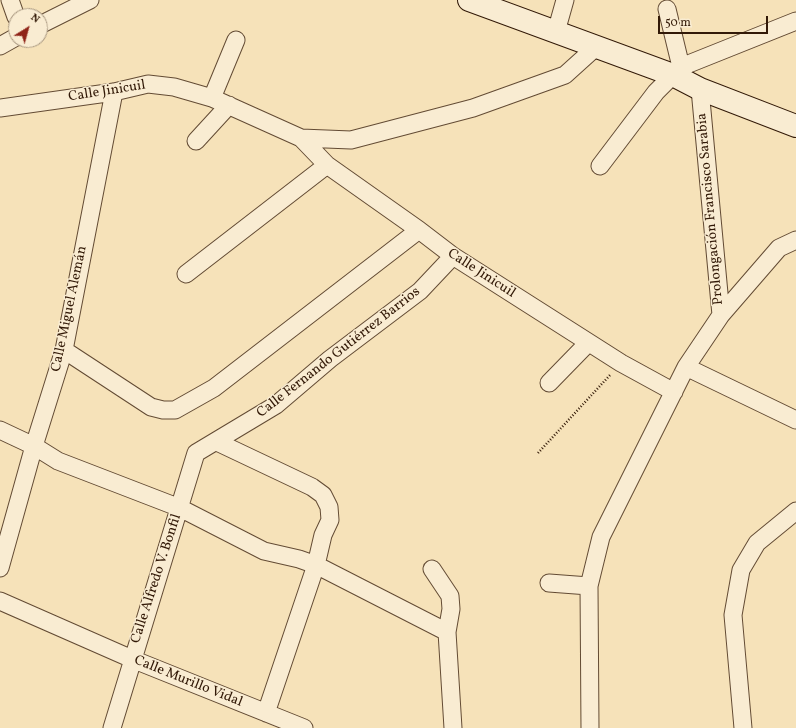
<!DOCTYPE html>
<html>
<head>
<meta charset="utf-8">
<style>
	body { margin:0 }
	#map { position:relative; width:796px; height:728px; overflow:hidden; background:#f6e2b9; font-family:Vollkorn,serif }
	canvas { display:block }
	.north { position:absolute; left:8px; top:8px; width:40px; height:40px; box-sizing:border-box; background:#f9ecd2; border:1px solid #a99881; border-radius:50%; rotate:37deg; font-size:11px; font-weight:700; line-height:16px; text-align:center; color:#321907 }
	.north::after { content:''; display:block; margin:auto; width:14px; height:18px; background:#8f2418; clip-path:polygon(50% 0,100% 100%,50% 72%,0 100%) }
	.scale { position:absolute; left:658px; top:16px; width:110px; height:18px; box-sizing:border-box; border:2px solid #321907; border-top:0; padding-left:5px; font-size:12px; line-height:14px; white-space:nowrap; color:#321907; -webkit-text-stroke:3px #f9ecd2; paint-order:stroke }
</style>
</head>
<body>
<div id="map">
<canvas width="796" height="728"></canvas>
<div class="north">N</div>
<div class="scale">50 m</div>
</div>
<script>
const c = document.querySelector('canvas').getContext('2d');
c.lineJoin = 'round';
const poly = rows => new Path2D(rows.map(r => 'M' + r).join(''));
function stroke(path, color, width, dash) { c.strokeStyle = color; c.lineWidth = width; c.lineCap = dash ? 'butt' : 'round'; c.setLineDash(dash || []); c.stroke(path); }
function label(font, color, halo, rows, align = 'center') {
  c.font = font + ' Vollkorn,serif'; c.lineWidth = 3; c.setLineDash([]); c.textBaseline = 'middle'; c.strokeStyle = halo; c.fillStyle = color; for (const [text, x, y, turn = 0] of rows) {
    c.save(); c.translate(x, y); c.rotate((+turn || 0) * Math.PI / 180); c.textAlign = isNaN(turn) ? turn : align; if (halo) c.strokeText(text, 0, 0); c.fillText(text, 0, 0); c.restore();
  }
}
const path = poly([
	[538,453,611,374]
]);
const street = poly([
	[10,0,16,17],
	[667,9,681,67],
	[40,25,90,0],
	[556,32,565,0],
	[0,46,16,37],
	[212,98,236,40],
	[0,108,114,92,148,84,174,87,212,98,301,138,327,165,419,230,453,256,621,363,674,392],
	[301,138,351,140,473,108,565,75,596,47],
	[196,141,229,105],
	[600,166,656,92,681,67,796,21],
	[186,274,327,165],
	[721,315,779,248,796,240],
	[64,350,151,407,163,410,175,410,214,388,419,230],
	[686,367,796,420],
	[549,383,588,343],
	[0,430,34,446,58,461,180,508,264,551,299,559,316,565,447,632],
	[217,442,312,487,323,495,329,507,330,520,323,535,316,565,266,713],
	[0,568,34,446,64,350,114,92],
	[432,569,450,596,451,609,447,632,453,728],
	[549,583,589,586],
	[0,601,132,659,304,728],
	[112,728,196,453,276,405,330,359,420,291,453,256],
	[590,728,589,586,601,537,686,367,721,315,700,89],
	[743,728,733,615,741,570,757,543,796,511]
]);
const secondary = poly([
	[469,0,673,75,700,89,796,126]
]);
const streetNames = [
	["Calle Jinicuil",107,92,-9],
	["Prolongación Francisco Sarabia",711,209,-95],
	["Calle Jinicuil",481,274,33],
	["Calle Miguel Alemán",70,309,-78],
	["Calle Fernando Gutiérrez Barrios",339,353,-38],
	["Calle Alfredo V. Bonfil",157,579,-72],
	["Calle Murillo Vidal",188,682,22]
];
stroke(street, '#634b34', 19);
stroke(secondary, '#321907', 24);
stroke(path, '#321907', 2.5, [1, 2]);
stroke(street, '#f9ecd2', 17);
stroke(secondary, '#f9ecd2', 22);
label('14px', '#321907', '#f9ecd2', streetNames);
</script>
</body>
</html>
